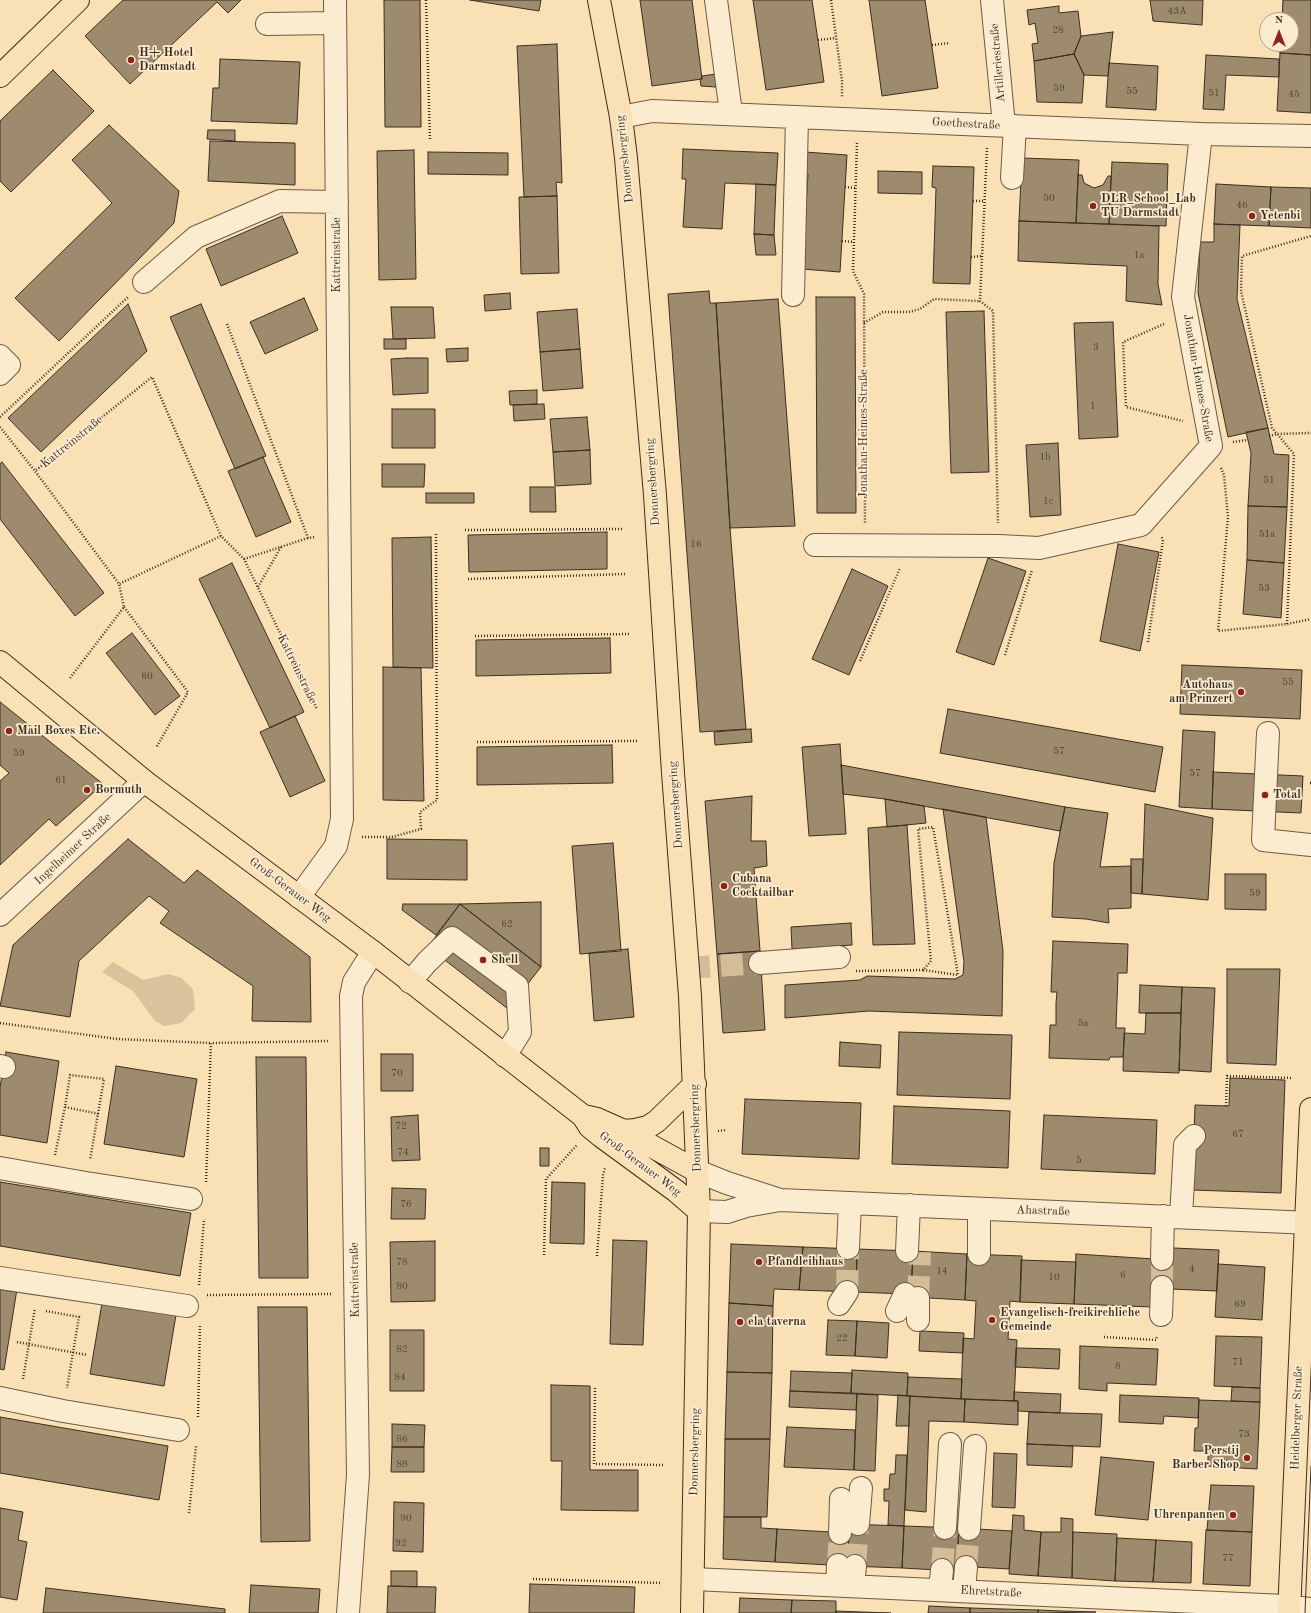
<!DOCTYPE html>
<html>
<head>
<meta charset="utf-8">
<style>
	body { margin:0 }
	#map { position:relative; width:1311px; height:1613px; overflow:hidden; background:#f9e0b5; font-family:"Old Standard TT",serif }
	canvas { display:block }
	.north { position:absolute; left:1259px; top:12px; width:40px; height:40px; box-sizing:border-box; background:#fbebcf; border:1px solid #afa08a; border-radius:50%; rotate:0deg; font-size:11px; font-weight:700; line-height:16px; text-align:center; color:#3c2f22 }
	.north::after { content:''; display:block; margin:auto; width:14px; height:18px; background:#8f2418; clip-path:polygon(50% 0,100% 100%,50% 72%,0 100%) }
</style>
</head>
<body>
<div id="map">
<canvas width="1311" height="1613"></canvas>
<div class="north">N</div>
</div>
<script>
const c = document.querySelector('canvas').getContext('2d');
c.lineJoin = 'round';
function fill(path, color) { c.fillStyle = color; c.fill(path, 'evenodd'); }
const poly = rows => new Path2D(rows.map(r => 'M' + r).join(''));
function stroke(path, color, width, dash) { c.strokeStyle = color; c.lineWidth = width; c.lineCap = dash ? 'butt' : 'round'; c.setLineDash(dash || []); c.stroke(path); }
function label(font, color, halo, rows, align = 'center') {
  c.font = font + ' "Old Standard TT",serif'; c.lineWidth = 3.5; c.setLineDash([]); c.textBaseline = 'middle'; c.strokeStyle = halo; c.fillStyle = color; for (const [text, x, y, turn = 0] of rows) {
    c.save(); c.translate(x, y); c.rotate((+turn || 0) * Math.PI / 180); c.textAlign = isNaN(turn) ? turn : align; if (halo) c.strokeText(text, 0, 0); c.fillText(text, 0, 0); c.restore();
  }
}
const green = poly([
	[113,962,143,980,168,974,182,978,193,990,195,1009,181,1023,164,1026,155,1021,133,991,102,972]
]);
const building = poly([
	[123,0,241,0,228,13,217,2,130,84,85,36,123,0],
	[384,0,420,0,421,127,385,127,384,0],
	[470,0,541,0,539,11,470,0],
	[640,0,692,0,702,79,652,86,640,0],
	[753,0,812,0,824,82,766,90,753,0],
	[869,0,925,0,938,88,882,96,869,0],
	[1150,0,1203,0,1202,25,1153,21,1150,0],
	[1283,0,1311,0,1311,55,1280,53,1281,44,1291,44,1291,20,1282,20,1283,0],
	[1059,6,1059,13,1078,11,1081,36,1074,54,1034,61,1032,44,1038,43,1035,23,1029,25,1027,10,1059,6],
	[1113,32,1108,76,1084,75,1074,54,1081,36,1113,32],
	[557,44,562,183,556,182,557,196,524,197,517,46,557,44],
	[1280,53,1311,55,1311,113,1277,111,1280,53],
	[1074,54,1084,75,1082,103,1037,102,1034,61,1074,54],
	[1206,55,1279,59,1279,77,1226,75,1224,110,1203,109,1206,55],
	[220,59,300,62,297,124,211,121,213,88,219,88,220,59],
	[1109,63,1158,66,1156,110,1106,107,1109,63],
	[53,70,94,111,11,192,0,181,0,121,53,70],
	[716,74,716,87,701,86,700,79,702,79,702,76,716,74],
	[109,125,179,191,174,223,59,341,15,298,112,203,72,160,109,125],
	[208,130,235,130,235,141,207,139,208,130],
	[210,141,295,143,295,185,208,181,210,141],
	[683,149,778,153,776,185,725,183,722,229,683,227,686,179,682,179,683,149],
	[414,150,416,279,379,280,377,151,414,150],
	[428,152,508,153,508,175,428,174,428,152],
	[805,152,847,155,840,272,802,269,808,174,804,174,805,152],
	[1022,158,1079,160,1076,223,1019,221,1022,158],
	[1112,162,1168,164,1166,226,1109,224,1112,162],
	[933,166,974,167,970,284,933,283,936,188,932,187,933,166],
	[878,171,922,172,922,194,878,193,878,171],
	[1078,175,1082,175,1084,183,1094,188,1103,185,1108,176,1111,176,1109,224,1076,223,1078,175],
	[756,184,776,185,774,235,754,234,756,184],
	[1216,184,1271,187,1269,226,1214,224,1216,184],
	[1271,187,1311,188,1311,228,1269,226,1271,187],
	[557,196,559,273,521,274,519,197,557,196],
	[282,216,298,253,221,286,206,249,282,216],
	[1019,221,1159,226,1158,284,1162,305,1126,301,1127,266,1018,261,1019,221],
	[1214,224,1240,225,1237,299,1268,428,1228,437,1198,293,1200,242,1214,242,1214,224],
	[754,234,774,235,776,255,756,255,754,234],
	[709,291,710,303,716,303,730,528,746,729,700,732,668,294,709,291],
	[510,293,511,309,485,311,484,295,510,293],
	[816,297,855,297,856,513,817,513,816,297],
	[304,298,318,330,265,354,250,322,304,298],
	[778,299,795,526,730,528,716,303,778,299],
	[128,304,147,351,41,452,8,418,128,304],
	[201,304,266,456,235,469,170,317,201,304],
	[391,307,433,307,435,338,393,339,391,307],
	[577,309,580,349,540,352,537,312,577,309],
	[984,311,989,472,951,473,946,312,984,311],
	[1113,322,1118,437,1079,439,1074,323,1113,322],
	[384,339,406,339,406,349,384,349,384,339],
	[468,348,468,361,447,362,446,349,468,348],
	[580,349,583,388,543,391,540,352,580,349],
	[407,358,428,358,428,393,393,395,391,359,407,358],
	[537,390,537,404,510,405,509,391,537,390],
	[544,404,545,419,514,421,513,405,544,404],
	[392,409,435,409,435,448,392,448,392,409],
	[587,417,590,450,553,452,550,419,587,417],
	[1268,428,1274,454,1289,455,1287,507,1248,506,1251,453,1246,432,1268,428],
	[1058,443,1061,515,1030,517,1026,445,1058,443],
	[590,450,591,484,555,486,553,452,590,450],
	[263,457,291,522,256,537,228,471,263,457],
	[2,462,104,593,75,616,0,519,0,464,2,462],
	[382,464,425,464,424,487,382,487,382,464],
	[530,487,555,487,556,512,530,512,530,487],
	[426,493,474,493,474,503,426,503,426,493],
	[1248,506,1287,507,1284,563,1247,560,1248,506],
	[607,532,607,569,469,572,468,535,607,532],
	[431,537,433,668,393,667,392,538,431,537],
	[1118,544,1159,552,1140,651,1100,641,1118,544],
	[988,558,1026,571,994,665,956,652,988,558],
	[1247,560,1284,563,1281,618,1243,614,1247,560],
	[232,563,304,712,270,728,199,579,232,563],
	[852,569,888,586,849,675,812,659,852,569],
	[132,633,180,696,155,715,106,653,132,633],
	[610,638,611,673,476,676,476,640,610,638],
	[1182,665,1302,670,1300,719,1180,714,1182,665],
	[383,667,421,668,424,801,383,800,383,667],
	[0,702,103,784,56,826,49,819,0,865,0,781,9,773,0,765,0,702],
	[948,709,1163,747,1155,792,940,753,948,709],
	[295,716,325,781,290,797,260,732,295,716],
	[751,729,752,742,715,745,714,732,751,729],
	[1183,730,1215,732,1212,809,1179,807,1183,730],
	[840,744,846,834,809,836,802,747,840,744],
	[612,745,613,783,477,785,477,747,612,745],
	[841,765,1065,807,1060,831,885,799,843,794,841,765],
	[1213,772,1303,776,1301,813,1212,809,1213,772],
	[752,796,751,841,766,841,767,866,754,868,760,951,717,954,705,801,752,796],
	[885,799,924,806,926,823,887,827,885,799],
	[1145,804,1213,818,1208,900,1142,894,1145,804],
	[1065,807,1108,813,1100,867,1131,866,1131,908,1108,909,1109,923,1086,919,1052,917,1054,863,1065,807],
	[943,809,986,817,1003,951,1002,1016,869,1011,785,1018,785,985,860,980,867,976,955,979,963,975,964,962,943,809],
	[907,825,915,944,873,945,868,828,907,825],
	[128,839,184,883,197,870,310,957,311,1022,252,1021,253,986,160,923,169,911,149,896,79,961,70,1017,0,1006,13,945,128,839],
	[387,839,467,840,467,880,387,879,387,839],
	[613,843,621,951,580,954,572,846,613,843],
	[1131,859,1143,859,1142,894,1131,893,1131,859],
	[1225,874,1266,874,1266,910,1225,909,1225,874],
	[541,902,541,967,460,904,541,902],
	[403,904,460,904,436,935,402,910,403,904],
	[460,904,541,967,508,1009,428,947,460,904],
	[851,923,852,945,792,949,791,927,851,923],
	[1053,941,1128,944,1127,973,1118,973,1116,1028,1125,1028,1123,1057,1110,1057,1109,1060,1049,1058,1050,1025,1056,1025,1056,1003,1057,992,1051,992,1053,941],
	[628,949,634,1017,594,1021,589,953,628,949],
	[760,951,765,1030,723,1033,717,954,760,951],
	[1227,969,1280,969,1276,1065,1227,1063,1227,969],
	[1140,985,1182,987,1181,1013,1139,1013,1140,985],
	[1182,987,1215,988,1211,1072,1179,1070,1182,987],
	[1146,1013,1181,1013,1179,1073,1123,1071,1124,1033,1145,1034,1146,1013],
	[899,1032,1012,1035,1010,1099,897,1095,899,1032],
	[840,1042,881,1045,880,1068,839,1066,840,1042],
	[6,1052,59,1061,47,1143,0,1135,0,1087,6,1052],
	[381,1054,413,1054,413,1091,381,1091,381,1054],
	[256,1057,306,1057,308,1278,259,1278,256,1057],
	[116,1066,197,1079,184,1157,104,1144,116,1066],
	[1230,1078,1285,1080,1281,1193,1192,1190,1195,1105,1229,1106,1230,1078],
	[745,1099,861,1103,859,1159,742,1154,745,1099],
	[894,1106,1010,1111,1008,1168,892,1164,894,1106],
	[418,1115,420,1160,392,1161,391,1117,418,1115],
	[1044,1115,1157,1120,1155,1174,1041,1169,1044,1115],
	[540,1148,549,1148,549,1166,540,1166,540,1148],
	[0,1182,191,1213,180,1276,0,1246,0,1182],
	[552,1182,585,1183,584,1244,550,1243,552,1182],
	[392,1188,426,1189,425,1219,391,1219,392,1188],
	[613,1240,647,1241,643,1345,610,1344,613,1240],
	[435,1241,435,1301,391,1302,390,1242,435,1241],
	[731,1244,803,1247,799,1290,774,1289,773,1306,729,1303,731,1244],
	[803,1247,857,1249,856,1292,799,1290,803,1247],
	[1173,1248,1219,1250,1217,1291,1171,1289,1173,1248],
	[857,1249,913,1251,911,1297,905,1294,856,1292,857,1249],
	[913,1251,967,1254,965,1300,911,1297,913,1251],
	[967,1254,1022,1256,1020,1302,1010,1301,1008,1339,1017,1340,1014,1401,961,1399,963,1338,974,1339,976,1301,965,1300,967,1254],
	[1076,1254,1170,1260,1171,1287,1153,1307,1074,1304,1076,1254],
	[1021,1260,1076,1262,1074,1304,1020,1302,1021,1260],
	[1218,1264,1265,1267,1262,1320,1215,1317,1218,1264],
	[0,1286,17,1289,4,1370,0,1369,0,1286],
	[102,1303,176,1315,164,1386,90,1374,102,1303],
	[729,1303,773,1306,772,1373,727,1372,729,1303],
	[258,1307,307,1307,310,1541,261,1542,258,1307],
	[828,1320,857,1321,855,1356,826,1355,828,1320],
	[857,1321,889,1323,887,1358,855,1356,857,1321],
	[390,1330,424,1330,424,1391,390,1391,390,1330],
	[920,1331,964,1333,963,1353,919,1351,920,1331],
	[1216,1336,1262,1337,1260,1388,1214,1386,1216,1336],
	[1080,1346,1158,1349,1156,1385,1107,1383,1107,1391,1079,1389,1080,1346],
	[1016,1348,1060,1349,1059,1369,1015,1367,1016,1348],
	[852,1370,908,1373,907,1396,851,1393,852,1370],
	[791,1371,852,1373,851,1393,790,1391,791,1371],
	[727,1372,772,1373,770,1439,725,1439,727,1372],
	[908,1377,962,1379,961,1399,907,1396,908,1377],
	[551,1385,590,1386,590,1470,638,1470,638,1511,561,1510,562,1461,551,1461,551,1385],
	[1232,1387,1260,1388,1260,1402,1231,1401,1232,1387],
	[790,1391,857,1394,856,1410,789,1407,790,1391],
	[1014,1392,1061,1394,1060,1413,1018,1411,1018,1401,1014,1401,1014,1392],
	[857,1394,878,1395,875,1471,854,1470,857,1394],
	[898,1395,910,1396,909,1426,896,1426,898,1395],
	[1120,1395,1199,1398,1198,1418,1164,1416,1163,1424,1119,1422,1120,1395],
	[910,1396,965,1399,964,1422,929,1421,926,1512,905,1510,910,1396],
	[965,1399,1018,1401,1018,1425,964,1422,965,1399],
	[1199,1400,1260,1402,1257,1469,1208,1466,1208,1451,1194,1451,1195,1428,1198,1428,1199,1400],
	[1029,1412,1102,1414,1100,1447,1027,1444,1029,1412],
	[0,1417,168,1446,159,1500,0,1473,0,1417],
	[392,1424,425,1425,424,1447,392,1447,392,1424],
	[787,1427,855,1430,854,1470,784,1467,787,1427],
	[725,1439,770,1439,767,1517,724,1517,725,1439],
	[1027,1444,1073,1446,1072,1467,1027,1465,1027,1444],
	[392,1447,424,1447,424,1472,391,1472,392,1447],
	[994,1453,1017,1454,1015,1508,992,1507,994,1453],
	[896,1455,907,1455,904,1526,888,1525,889,1501,884,1501,884,1489,889,1489,890,1474,895,1474,896,1455],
	[1101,1457,1154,1462,1148,1520,1095,1515,1101,1457],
	[1211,1485,1254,1486,1252,1532,1207,1530,1211,1485],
	[394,1502,424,1503,423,1552,393,1551,394,1502],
	[0,1508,23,1512,18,1540,27,1542,17,1600,0,1597,0,1508],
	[1013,1515,1024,1516,1024,1530,1041,1532,1038,1576,1009,1574,1013,1515],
	[724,1517,761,1517,761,1528,777,1529,775,1562,723,1559,724,1517],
	[1061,1518,1073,1519,1072,1578,1038,1576,1041,1532,1061,1532,1061,1518],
	[849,1524,904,1526,902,1568,848,1566,849,1524],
	[904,1526,959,1528,956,1571,902,1568,904,1526],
	[959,1528,1012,1531,1009,1569,957,1566,959,1528],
	[777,1529,849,1533,848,1566,775,1562,777,1529],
	[1206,1530,1252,1532,1250,1586,1203,1584,1206,1530],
	[1073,1532,1117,1534,1115,1581,1072,1578,1073,1532],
	[1117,1538,1156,1540,1153,1582,1115,1581,1117,1538],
	[1156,1540,1192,1542,1191,1583,1153,1582,1156,1540],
	[391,1571,417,1571,417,1587,391,1586,391,1571],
	[530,1584,635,1587,634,1613,529,1613,530,1584],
	[251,1585,320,1589,318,1613,249,1613,251,1585],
	[388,1586,436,1587,435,1613,387,1613,388,1586],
	[46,1588,225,1609,225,1613,43,1613,46,1588],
	[740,1598,792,1600,791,1613,739,1613,740,1598],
	[792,1600,836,1601,836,1613,791,1613,792,1600],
	[929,1606,970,1608,970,1613,928,1613,929,1606],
	[970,1608,1038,1610,1038,1613,970,1613,970,1608],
	[1038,1610,1062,1611,1096,1612,1038,1613,1038,1610],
	[836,1611,862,1612,891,1613,836,1613,836,1611]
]);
const minorTunnel = poly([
	[688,968,760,963],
	[1162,1287,1162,1259],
	[847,1292,848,1248],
	[918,1298,920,1252],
	[838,1565,840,1533],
	[855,1566,858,1524],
	[966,1567,969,1529],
	[942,1570,945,1528]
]);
const path = poly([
	[426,0,430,141],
	[831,0,842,81,842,97],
	[818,40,836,38],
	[932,45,950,43],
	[857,143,853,271,864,294,865,523],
	[987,148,980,301,993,311,998,523],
	[845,187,855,188],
	[973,201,984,201],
	[842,241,854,242],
	[971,257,982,256],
	[864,323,883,312,909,312,920,309,934,299,980,301],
	[227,324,308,538,316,537],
	[1164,324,1123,342,1126,407,1183,421],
	[0,417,128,297],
	[0,427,35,471],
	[1269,436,1277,434,1311,433],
	[1233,442,1247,440],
	[1221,468,1224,475,1228,517,1218,631,1287,624,1311,619],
	[465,530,622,529],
	[221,536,119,584,35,471,152,377,221,536,244,559,317,709],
	[244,559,308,538],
	[468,579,625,574],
	[258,587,281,547],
	[124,607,188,692,156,748],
	[1287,624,1294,454,1272,428,1241,291,1242,256,1311,236],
	[475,636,630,634],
	[1148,642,1163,540,1161,536],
	[1005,655,1032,570],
	[860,661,900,568],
	[70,678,124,607,119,584],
	[477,742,637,741],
	[1310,783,1311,783],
	[362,837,392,837,421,829,420,812,437,800,436,534],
	[856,971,923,970,931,961,918,829,933,827,958,975,923,970],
	[0,1023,117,1039,211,1043],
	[1226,1106,1227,1076,1293,1078],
	[65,1107,99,1114],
	[718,1131,726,1130],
	[55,1155,65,1107,70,1075,104,1079,90,1160],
	[206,1182,211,1043,329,1041],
	[544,1255,546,1179,577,1145],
	[597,1256,603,1175,605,1168],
	[199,1285,204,1219],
	[207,1295,332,1294],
	[46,1311,79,1317,67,1388],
	[1104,1337,1156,1340,1157,1337],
	[17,1342,87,1355],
	[23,1379,35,1308],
	[595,1388,594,1464,663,1465],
	[198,1417,200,1324],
	[189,1513,196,1446],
	[533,1579,661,1583]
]);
const minor = poly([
	[716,0,731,113],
	[992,0,1004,125],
	[267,24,335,23],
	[621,117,652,111,1201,134,1311,136],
	[1012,178,1015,126],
	[144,282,196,237,280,201,337,202],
	[793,295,797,117],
	[0,356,9,365,0,374],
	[815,545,999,546,1039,548,1141,525,1211,446,1183,297,1201,134],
	[1268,733,1263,840,1311,845],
	[299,897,336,846,342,819,335,0],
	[0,915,144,781],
	[760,963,839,957],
	[410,982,427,962,452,938,517,986,520,1032,505,1056],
	[0,1066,4,1067],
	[0,1168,86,1183,191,1199],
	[697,1171,727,1183,777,1199],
	[699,1211,727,1212,746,1206,780,1200,1311,1223],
	[1181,1217,1185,1145,1194,1136],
	[848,1248,850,1203],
	[907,1251,909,1205],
	[979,1254,979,1209],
	[1162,1259,1163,1216],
	[0,1278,187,1306],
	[839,1304,847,1292],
	[897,1311,905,1294],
	[1161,1315,1162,1287],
	[918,1320,918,1298],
	[0,1398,63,1411,178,1430],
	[858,1524,861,1488],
	[945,1528,950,1444],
	[969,1529,975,1446],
	[840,1533,841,1499],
	[693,1579,1285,1606,1311,1609],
	[837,1585,838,1565],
	[853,1586,855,1566],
	[940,1590,942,1570],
	[964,1591,966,1567],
	[348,1613,358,1475,351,996,354,982,373,952]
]);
const major = poly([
	[599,0,621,117,626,158,655,495,673,773,690,996,699,1211,692,1613],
	[0,76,78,0],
	[0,662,144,781,373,952,583,1116,590,1127,601,1136,676,1191,699,1211],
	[584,1116,597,1119,624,1131,697,1171],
	[624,1131,635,1130,648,1127,657,1121,695,1084],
	[1289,1613,1311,1109]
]);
const tram = poly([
	[1305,1613,1311,1466]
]);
const markers = [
	[131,60,4,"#8f2418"],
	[1093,206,4,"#8f2418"],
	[1252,216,4,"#8f2418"],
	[1241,692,4,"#8f2418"],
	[9,731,4,"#8f2418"],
	[87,790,4,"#8f2418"],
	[1265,795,4,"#8f2418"],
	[724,886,4,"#8f2418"],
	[483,960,4,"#8f2418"],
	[759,1262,4,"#8f2418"],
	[992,1320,4,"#8f2418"],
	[740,1322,4,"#8f2418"],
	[1247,1458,4,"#8f2418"],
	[1233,1515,4,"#8f2418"]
];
const numberNames = [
	["43A",1177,11],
	["28",1058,30],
	["59",1059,88],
	["55",1132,91],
	["51",1214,93],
	["45",1294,94],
	["50",1049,198],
	["46",1242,205],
	["1a",1139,255],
	["3",1096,347],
	["1",1093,406],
	["1b",1045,457],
	["51",1269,480],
	["1c",1048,501],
	["51a",1267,534],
	["16",696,544],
	["53",1264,588],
	["60",147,676],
	["55",1288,682],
	["57",1059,751],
	["59",19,753],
	["57",1195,773],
	["61",61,780],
	["59",1255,893],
	["62",507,924],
	["5a",1083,1023],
	["70",397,1073],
	["72",401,1126],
	["67",1238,1134],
	["74",403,1152],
	["5",1079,1160],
	["76",406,1204],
	["78",402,1262],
	["4",1192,1269],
	["14",942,1271],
	["6",1123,1275],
	["10",1054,1277],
	["80",402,1286],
	["69",1240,1304],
	["22",842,1338],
	["82",402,1349],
	["71",1238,1362],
	["8",1118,1366],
	["84",400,1377],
	["73",1244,1434],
	["86",402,1439],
	["88",402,1464],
	["90",406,1518],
	["92",401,1543],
	["77",1228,1558]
];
const poiNames = [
	["H+ Hotel",139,53],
	["Darmstadt",139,67],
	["DLR_School_Lab",1101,199],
	["TU Darmstadt",1101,213],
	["Yetenbi",1260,216],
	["Autohaus",1233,685,"right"],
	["am Prinzert",1233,699,"right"],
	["Mail Boxes Etc.",17,731],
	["Bormuth",95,790],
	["Total",1273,795],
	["Cubana",732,879],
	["Cocktailbar",732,893],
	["Shell",491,960],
	["Pfandleihhaus",767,1262],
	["Evangelisch-freikirchliche",1000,1313],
	["Gemeinde",1000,1327],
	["ela taverna",748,1322],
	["Perstij",1239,1451,"right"],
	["Barber Shop",1239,1465,"right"],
	["Uhrenpannen",1225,1515,"right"]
];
const streetNames = [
	["Artilleriestraße",998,63,-95],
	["Goethestraße",966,124,3],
	["Donnersbergring",625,159,-96],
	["Kattreinstraße",337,255,-90],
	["Jonathan-Heimes-Straße",1198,378,80],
	["Jonathan-Heimes-Straße",864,434,-90],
	["Kattreinstraße",72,442,-39],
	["Donnersbergring",653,482,-94],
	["Kattreinstraße",297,669,64],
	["Donnersbergring",676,805,-94],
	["Ingelheimer Straße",73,849,-43],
	["Groß-Gerauer Weg",290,890,37],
	["Donnersbergring",696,1128,-92],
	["Groß-Gerauer Weg",640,1164,37],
	["Ahastraße",1043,1211,2],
	["Kattreinstraße",355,1280,-91],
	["Heidelberger Straße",1297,1418,-88],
	["Donnersbergring",695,1452,-89],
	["Ehretstraße",991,1592,3]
];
fill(green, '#d9c29c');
fill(building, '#9e8b6e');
stroke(building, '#3c2f22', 1);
stroke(minorTunnel, '#d3bd98', 22, [22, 11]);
stroke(minor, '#6b5b47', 24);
stroke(major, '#3c2f22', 24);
stroke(path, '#3c2f22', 2.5, [1, 2]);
stroke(minor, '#fbebcf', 22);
stroke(major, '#f9e0b5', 22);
stroke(tram, '#3c2f22', 1);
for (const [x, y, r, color] of markers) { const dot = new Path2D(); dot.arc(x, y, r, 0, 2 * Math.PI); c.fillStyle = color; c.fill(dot); stroke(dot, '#fbebcf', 1.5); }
label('10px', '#544635', null, numberNames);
label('bold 12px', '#3c2f22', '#fbebcf', poiNames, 'left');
label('12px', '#3c2f22', '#fbebcf', streetNames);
</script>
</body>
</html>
